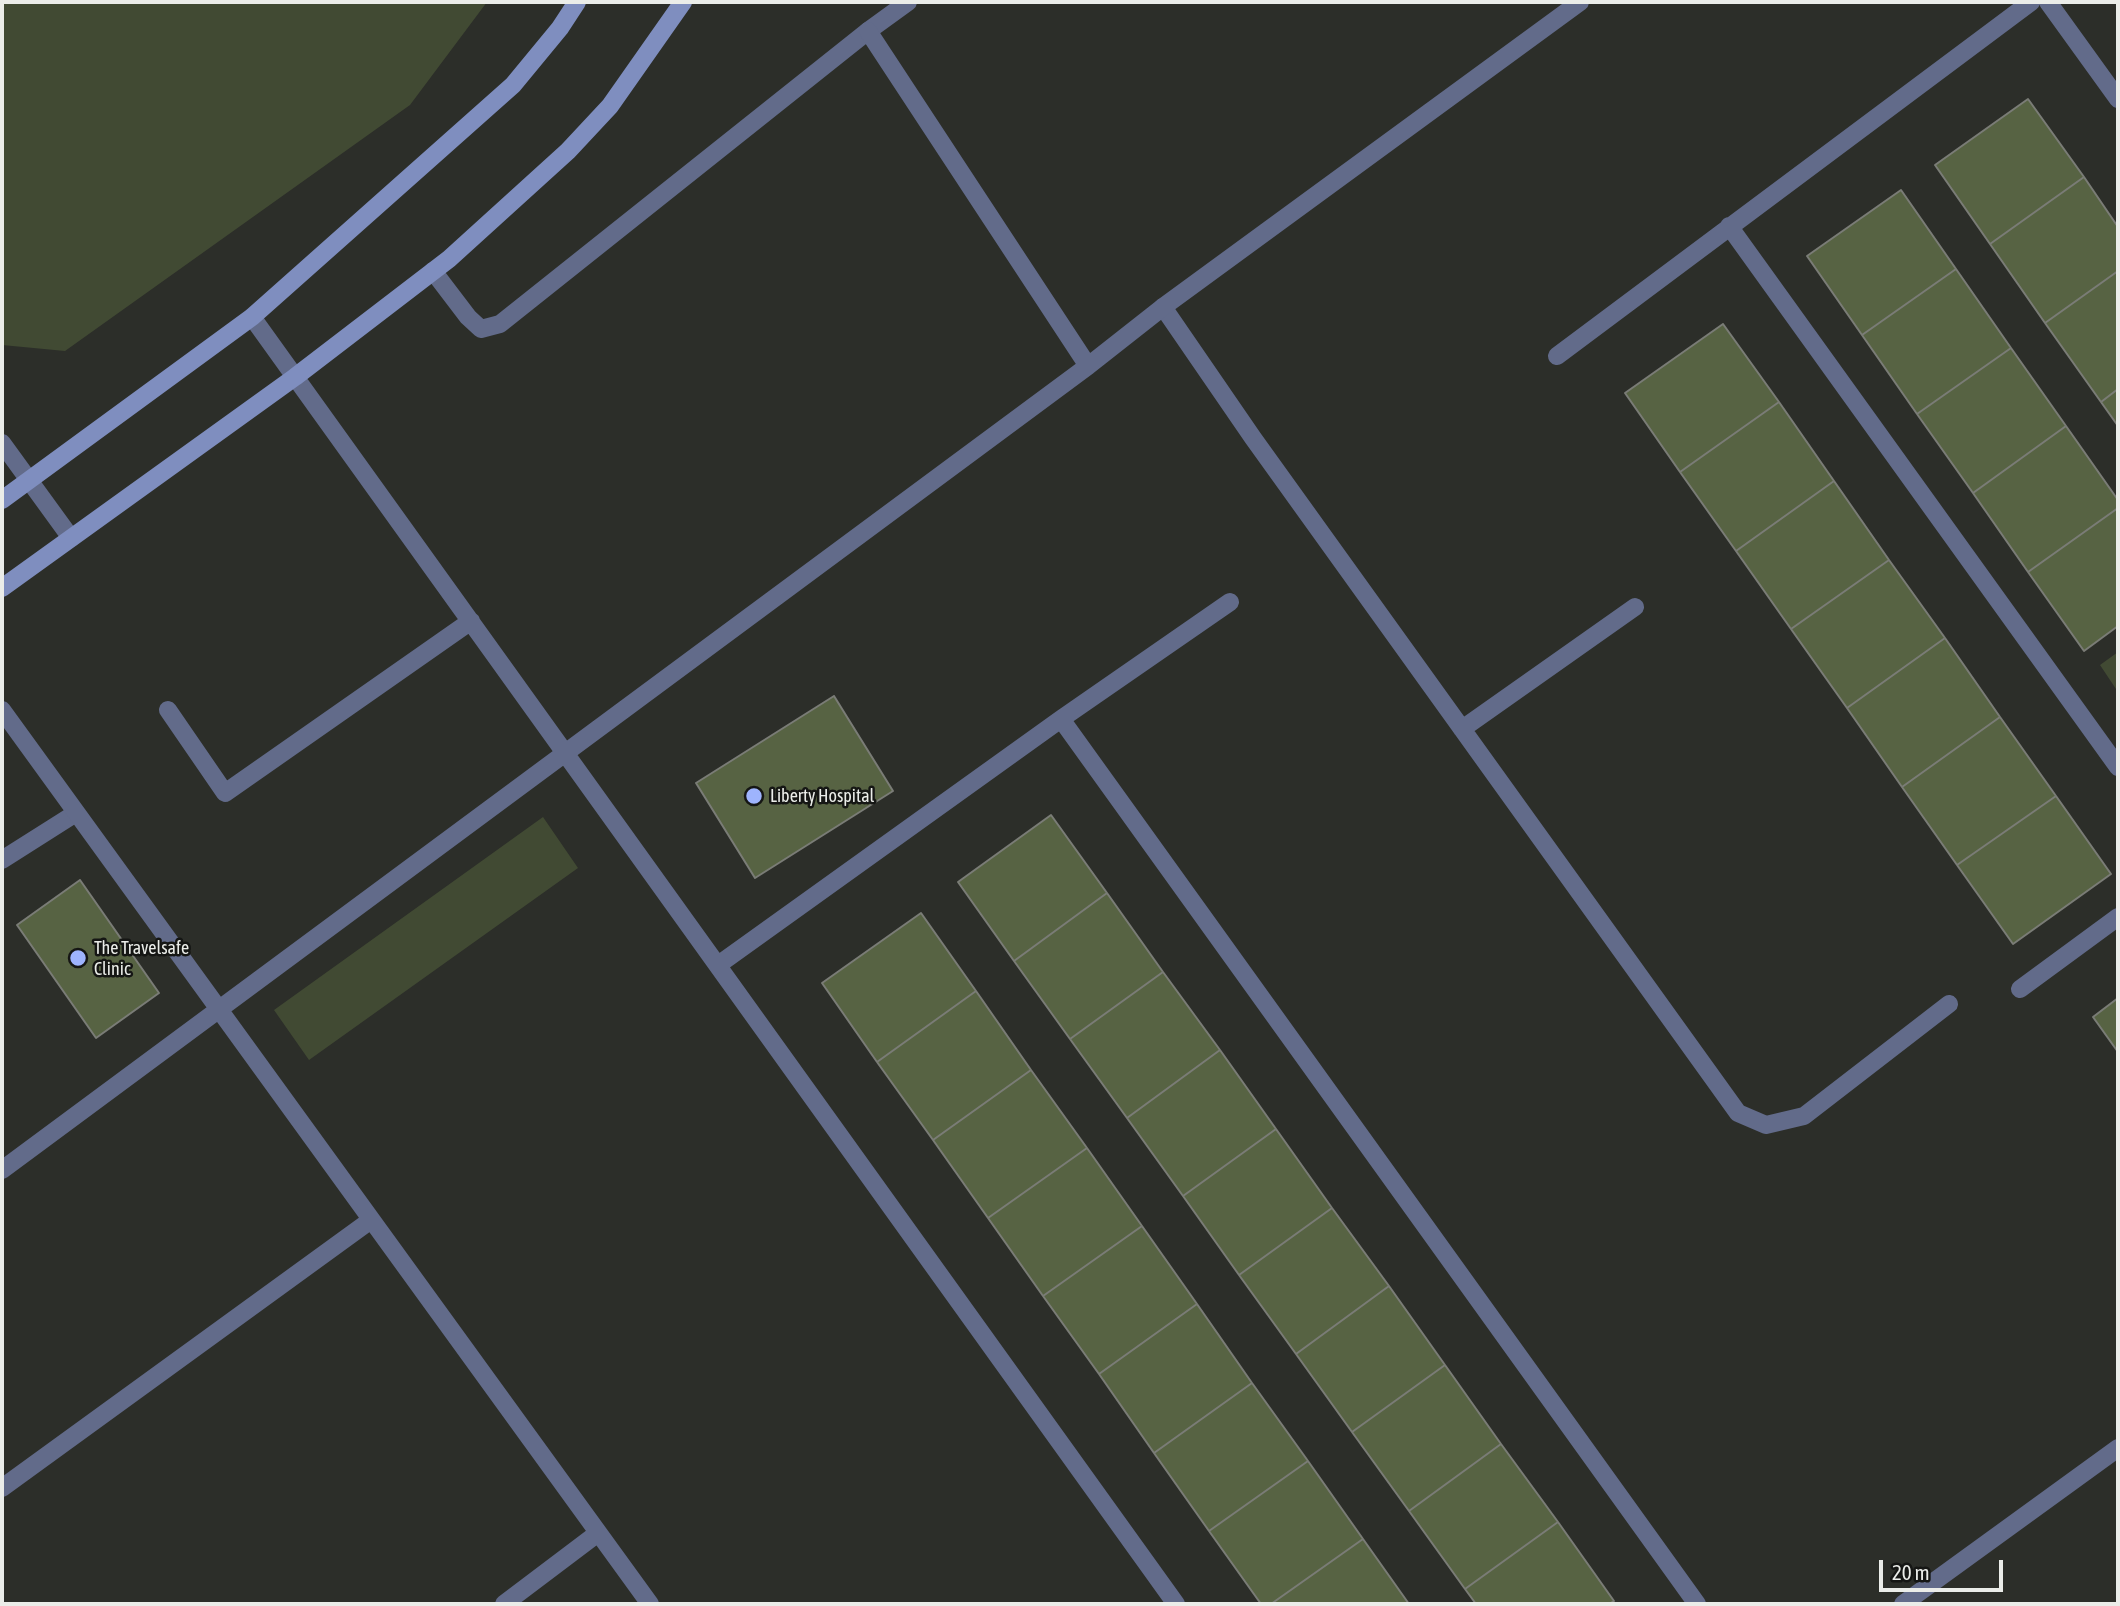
<!DOCTYPE html>
<html>
<head>
<meta charset="utf-8">
<style>
	body { margin:0 }
	#map { position:relative; width:2120px; height:1606px; overflow:hidden; background:#2c2e29; font-family:"Asap Condensed",sans-serif }
	canvas { display:block }
	.frame { position:absolute; inset:0; border:4px solid #ebede9; pointer-events:none }
	.scale { position:absolute; left:1879px; top:1560px; width:124px; height:32px; box-sizing:border-box; border:4px solid #ebede9; border-top:0; padding-left:9px; font-size:21px; line-height:24px; white-space:nowrap; color:#ebede9; -webkit-text-stroke:5px #151614; paint-order:stroke }
</style>
</head>
<body>
<div id="map">
<canvas width="2120" height="1606"></canvas>
<div class="frame"></div>
<div class="scale">20 m</div>
</div>
<script>
const c = document.querySelector('canvas').getContext('2d');
c.lineJoin = 'round';
function fill(path, color) { c.fillStyle = color; c.fill(path, 'evenodd'); }
const poly = rows => new Path2D(rows.map(r => 'M' + r).join(''));
function stroke(path, color, width, dash) { c.strokeStyle = color; c.lineWidth = width; c.lineCap = dash ? 'butt' : 'round'; c.setLineDash(dash || []); c.stroke(path); }
function label(font, color, halo, rows, align = 'center') {
  c.font = font + ' "Asap Condensed",sans-serif'; c.lineWidth = 5; c.setLineDash([]); c.textBaseline = 'middle'; c.strokeStyle = halo; c.fillStyle = color; for (const [text, x, y, turn = 0] of rows) {
    c.save(); c.translate(x, y); c.rotate((+turn || 0) * Math.PI / 180); c.textAlign = isNaN(turn) ? turn : align; if (halo) c.strokeText(text, 0, 0); c.fillText(text, 0, 0); c.restore();
  }
}
const green = poly([
	[2,2,487,2,410,105,65,351,2,345],
	[2118,652,2118,692,2100,665],
	[543,817,578,868,309,1060,274,1010]
]);
const building = poly([
	[2028,99,2084,177,1990,244,1935,165,2028,99],
	[2084,177,2118,227,2118,271,2045,323,1990,244,2084,177],
	[1901,190,1956,269,1862,335,1807,256,1901,190],
	[1956,269,2011,348,1917,414,1862,335,1956,269],
	[2118,271,2118,389,2101,402,2045,323,2118,271],
	[1723,324,1779,402,1680,472,1625,393,1723,324],
	[2011,348,2066,426,1973,493,1917,414,2011,348],
	[2118,389,2118,426,2101,402,2118,389],
	[1779,402,1834,481,1736,551,1680,472,1779,402],
	[2066,426,2118,500,2118,508,2028,572,1973,493,2066,426],
	[1834,481,1889,560,1791,629,1736,551,1834,481],
	[2118,508,2118,626,2084,651,2028,572,2118,508],
	[1889,560,1945,638,1847,708,1791,629,1889,560],
	[1945,638,2000,717,1902,787,1847,708,1945,638],
	[834,696,893,791,755,878,696,783,834,696],
	[2000,717,2056,796,1957,865,1902,787,2000,717],
	[2056,796,2111,874,2013,944,1957,865,2056,796],
	[1051,815,1107,893,1014,961,958,882,1051,815],
	[80,880,159,993,96,1038,17,925,80,880],
	[1107,893,1163,972,1070,1039,1014,961,1107,893],
	[921,913,976,991,877,1062,822,983,921,913],
	[1163,972,1220,1050,1127,1118,1070,1039,1163,972],
	[976,991,1031,1070,933,1140,877,1062,976,991],
	[2118,998,2118,1052,2093,1017,2118,998],
	[1220,1050,1276,1129,1183,1196,1127,1118,1220,1050],
	[1031,1070,1087,1148,988,1218,933,1140,1031,1070],
	[1276,1129,1332,1208,1239,1275,1183,1196,1276,1129],
	[1087,1148,1142,1226,1043,1296,988,1218,1087,1148],
	[1332,1208,1389,1286,1296,1354,1239,1275,1332,1208],
	[1142,1226,1197,1304,1099,1374,1043,1296,1142,1226],
	[1389,1286,1445,1365,1352,1432,1296,1354,1389,1286],
	[1197,1304,1252,1383,1154,1453,1099,1374,1197,1304],
	[1445,1365,1501,1444,1409,1511,1352,1432,1445,1365],
	[1252,1383,1308,1461,1209,1531,1154,1453,1252,1383],
	[1501,1444,1558,1522,1465,1589,1409,1511,1501,1444],
	[1308,1461,1363,1539,1271,1604,1261,1604,1209,1531,1308,1461],
	[1558,1522,1614,1601,1609,1604,1476,1604,1465,1589,1558,1522],
	[1363,1539,1409,1604,1271,1604,1363,1539]
]);
const lane = poly([
	[433,271,468,317,481,329,500,324,868,31,908,2],
	[1163,307,1253,438,1738,1113,1766,1125,1804,1116,1949,1004],
	[1462,729,1635,607],
	[2,860,76,813]
]);
const street = poly([
	[2048,2,2118,99],
	[868,31,1088,366],
	[1729,226,2118,767],
	[252,317,1176,1604],
	[1557,356,2031,2],
	[2,443,71,538],
	[2,710,650,1604],
	[168,710,225,793,471,621],
	[1061,719,1697,1604],
	[718,965,1061,719,1230,602],
	[2020,989,2118,917],
	[2,1170,1088,366,1163,307,1580,2],
	[2,1488,371,1220],
	[504,1604,598,1533],
	[1903,1604,2118,1448]
]);
const secondary = poly([
	[2,500,252,317,513,85,560,28,577,2],
	[2,588,295,377,449,259,568,151,610,106,683,2]
]);
const markers = [
	[754,796,9,"#9eb4fd"],
	[78,958,9,"#9eb4fd"]
];
const poiNames = [
	["Liberty Hospital",770,796],
	["The Travelsafe",94,948],
	["Clinic",94,969]
];
fill(green, '#414a33');
fill(building, '#576343');
stroke(building, '#7a7c76', 2);
stroke(lane, '#626b8a', 18);
stroke(street, '#626b8a', 18);
stroke(secondary, '#7f8ebf', 18);
for (const [x, y, r, color] of markers) { const dot = new Path2D(); dot.arc(x, y, r, 0, 2 * Math.PI); c.fillStyle = color; c.fill(dot); stroke(dot, '#151614', 2.5); }
label('18px', '#ebede9', '#151614', poiNames, 'left');
</script>
</body>
</html>
